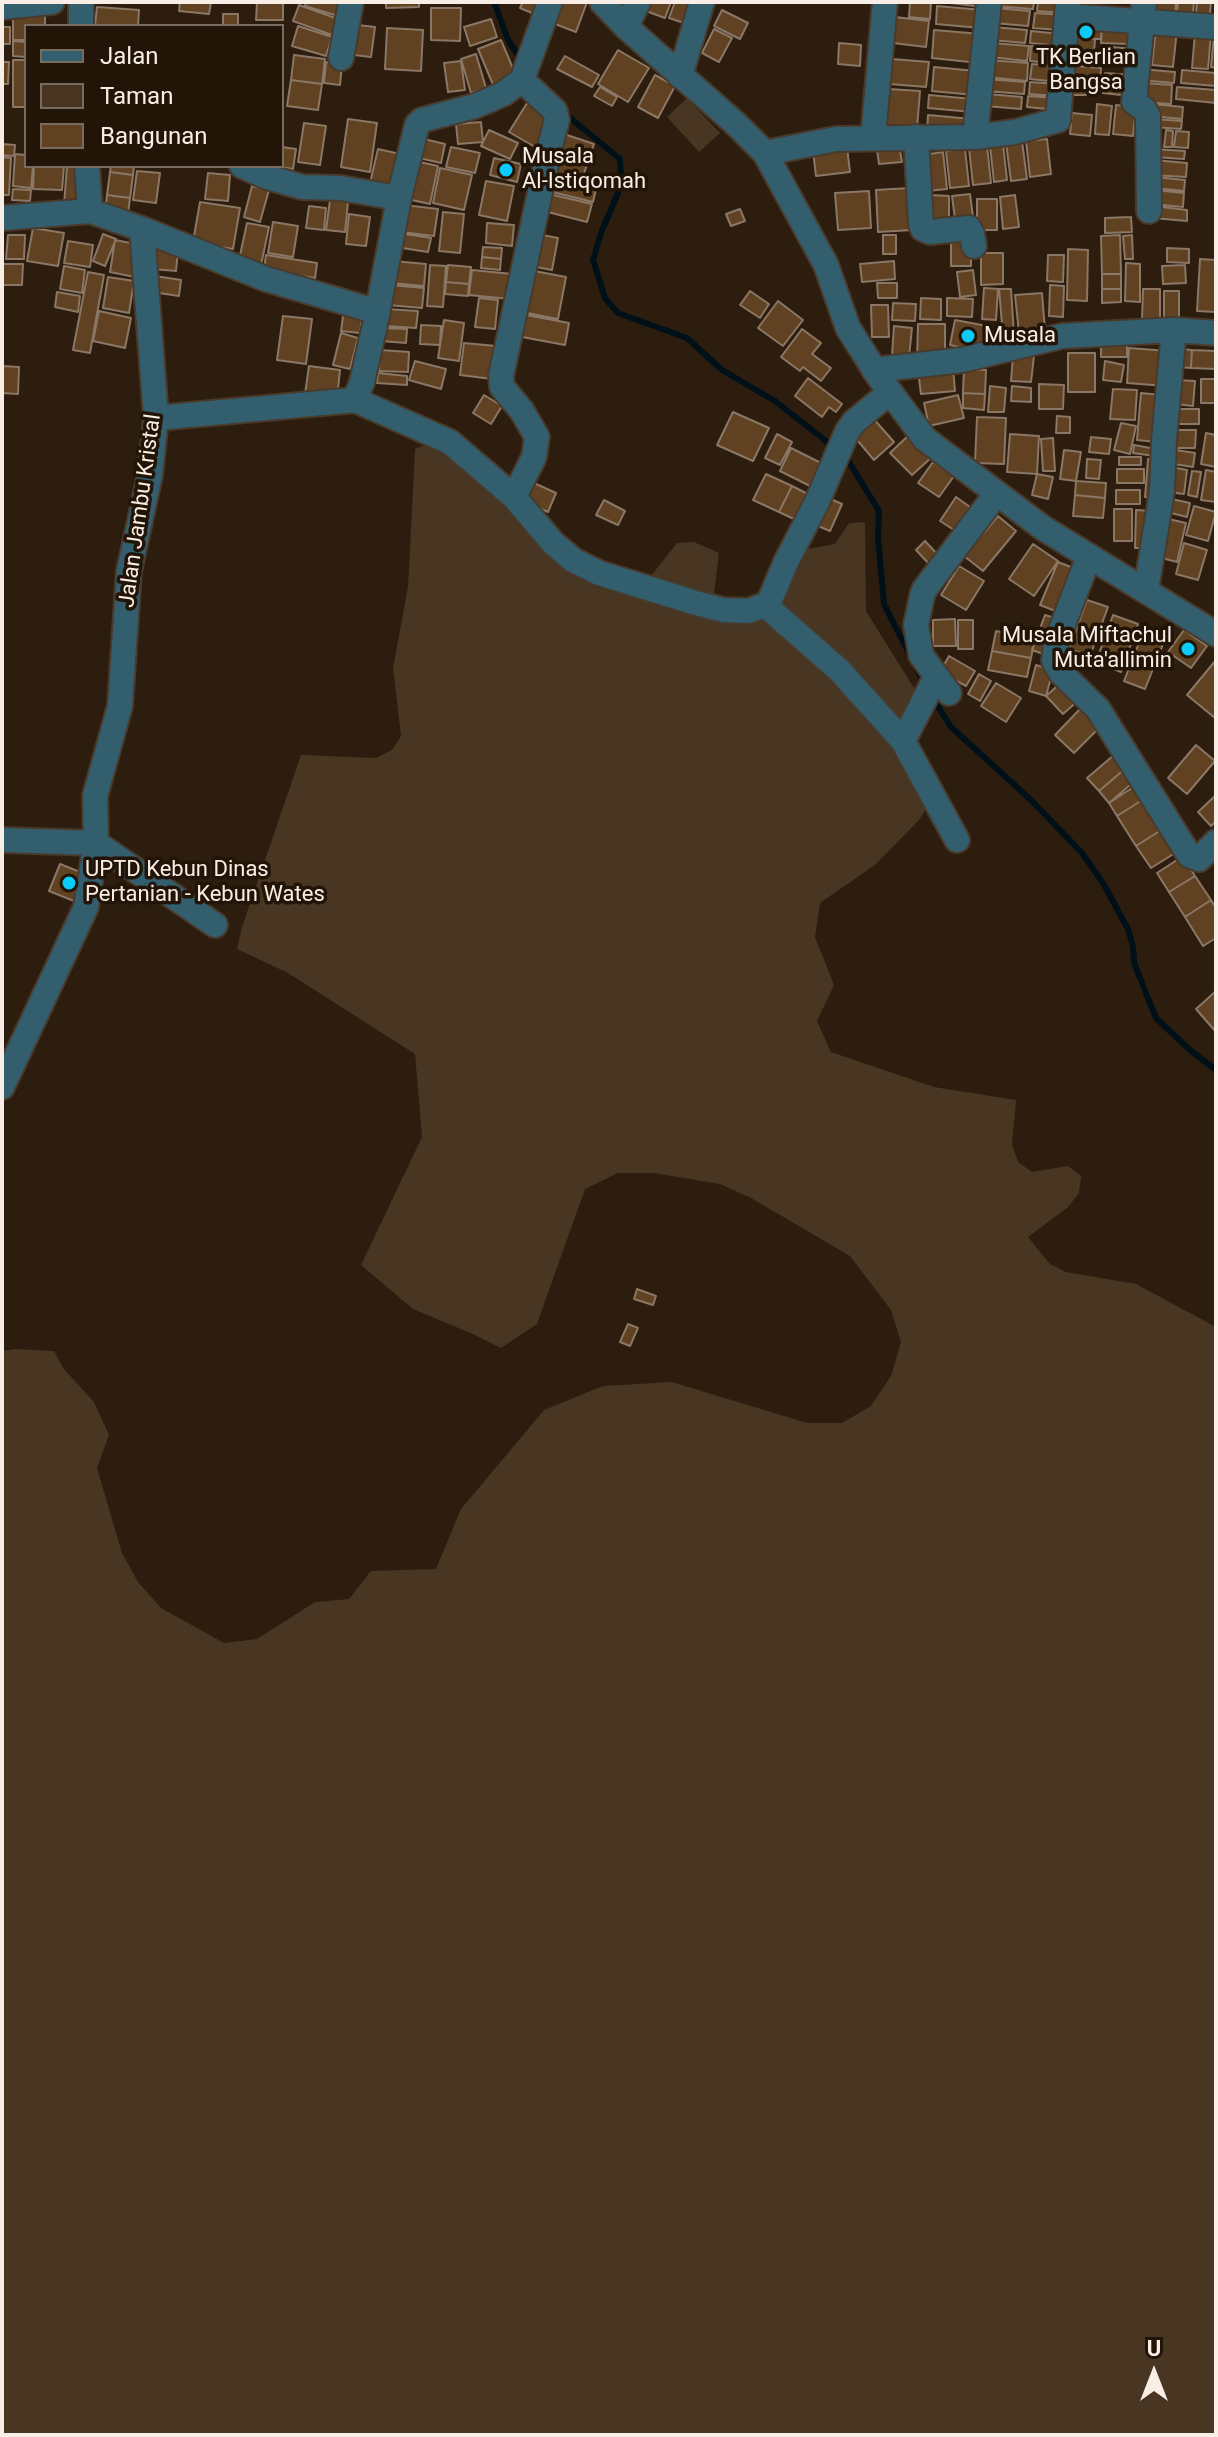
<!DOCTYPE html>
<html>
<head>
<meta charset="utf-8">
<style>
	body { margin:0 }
	#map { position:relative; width:1218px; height:2437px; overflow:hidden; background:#2c1d0e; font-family:Roboto,sans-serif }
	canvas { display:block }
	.frame { position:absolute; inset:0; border:4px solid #f9eee5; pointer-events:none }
	.legend { position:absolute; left:24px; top:24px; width:260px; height:144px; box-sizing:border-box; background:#221406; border:2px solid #786b5f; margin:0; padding:10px 14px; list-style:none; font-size:24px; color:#f9eee5 }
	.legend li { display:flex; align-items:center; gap:16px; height:40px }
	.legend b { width:40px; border:2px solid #786b5f }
	.north { position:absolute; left:1114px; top:2333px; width:80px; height:80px; -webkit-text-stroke:6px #221406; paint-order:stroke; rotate:0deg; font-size:22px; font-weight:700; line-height:32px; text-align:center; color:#f9eee5 }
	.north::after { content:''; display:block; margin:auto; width:28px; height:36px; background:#f9eee5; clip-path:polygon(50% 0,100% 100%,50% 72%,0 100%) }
</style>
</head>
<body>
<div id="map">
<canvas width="1218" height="2437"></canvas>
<div class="frame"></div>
<ul class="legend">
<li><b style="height:10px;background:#325e6e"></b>Jalan</li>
<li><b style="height:22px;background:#483522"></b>Taman</li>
<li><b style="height:22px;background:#604122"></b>Bangunan</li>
</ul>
<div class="north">U</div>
</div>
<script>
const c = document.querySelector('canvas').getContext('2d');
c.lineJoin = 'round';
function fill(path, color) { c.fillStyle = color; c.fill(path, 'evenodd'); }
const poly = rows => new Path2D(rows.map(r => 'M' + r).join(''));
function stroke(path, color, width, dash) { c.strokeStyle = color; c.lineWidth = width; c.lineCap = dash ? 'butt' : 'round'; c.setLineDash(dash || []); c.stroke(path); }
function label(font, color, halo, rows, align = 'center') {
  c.font = font + ' Roboto,sans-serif'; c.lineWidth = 7; c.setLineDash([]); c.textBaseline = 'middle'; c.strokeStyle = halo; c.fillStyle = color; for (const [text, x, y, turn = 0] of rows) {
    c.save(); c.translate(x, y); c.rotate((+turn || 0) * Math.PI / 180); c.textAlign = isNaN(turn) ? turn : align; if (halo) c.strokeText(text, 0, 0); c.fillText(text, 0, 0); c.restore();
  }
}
const green = poly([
	[687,98,720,133,699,152,667,117],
	[428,444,479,477,536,540,596,587,635,596,677,543,694,542,719,553,714,593,761,618,783,599,808,549,835,544,849,523,865,522,866,611,922,701,907,730,937,792,919,820,875,865,820,903,815,937,834,985,817,1021,831,1052,934,1087,1016,1100,1012,1145,1018,1162,1032,1172,1068,1166,1081,1176,1079,1193,1068,1207,1028,1237,1050,1264,1066,1272,1136,1284,1216,1327,1216,2435,2,2435,2,1351,16,1349,54,1351,63,1368,94,1402,109,1435,97,1468,122,1553,138,1582,161,1608,224,1643,257,1639,315,1602,349,1599,371,1571,436,1569,461,1509,544,1410,603,1386,672,1382,807,1423,842,1423,871,1406,891,1376,901,1342,891,1310,850,1256,751,1198,720,1184,654,1173,618,1173,585,1189,537,1324,501,1348,473,1334,413,1309,361,1265,422,1137,415,1054,288,973,237,949,242,927,301,755,376,758,392,750,401,736,393,668,408,587,415,449]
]);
const stream = poly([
	[494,2,508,40,522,61],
	[564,113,620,159,621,177,618,193,601,233,593,260,605,298,618,313,687,338,722,370,775,401,835,448],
	[844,454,879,511,878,538,884,604,924,683],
	[932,697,951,727,1031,800,1082,853,1103,883,1128,929,1133,946,1134,963,1156,1018,1191,1051,1216,1070]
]);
const building = poly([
	[180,2,211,2,209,14,179,11,180,2],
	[257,2,283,2,283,20,256,20,257,2],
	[306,2,343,2,338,16,305,6,306,2],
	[386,2,419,2,419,7,386,8,386,2],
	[523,2,544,2,539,16,520,8,523,2],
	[563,2,587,2,576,32,555,24,563,2],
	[645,2,671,2,665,18,643,10,645,2],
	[675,2,698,2,690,25,669,18,675,2],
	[910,2,931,2,930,19,909,17,910,2],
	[941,2,985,2,984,7,941,2],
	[996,2,1034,2,1033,9,995,6,996,2],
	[1038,2,1066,2,1065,13,1037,11,1038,2],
	[1152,2,1176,2,1175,20,1151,18,1152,2],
	[1178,2,1194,2,1192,23,1176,21,1178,2],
	[1197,2,1211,2,1209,25,1195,24,1197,2],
	[299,5,338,19,332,35,293,21,299,5],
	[937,6,982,10,980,28,936,24,937,6],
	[97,7,139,10,138,26,95,26,97,7],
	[431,8,461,8,460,41,431,40,431,8],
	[995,8,1030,11,1028,26,993,23,995,8],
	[722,10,748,23,740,39,714,26,722,10],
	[1035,13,1062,15,1060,30,1033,28,1035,13],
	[13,14,45,14,45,26,26,26,26,40,13,40,13,14],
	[223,14,238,14,238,26,223,26,223,14],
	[895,17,929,21,926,47,893,43,895,17],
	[491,19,497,37,470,46,464,27,491,19],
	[349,24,375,27,371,57,346,54,349,24],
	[1070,25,1102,26,1101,39,1070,38,1070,25],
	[298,26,332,37,326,56,292,46,298,26],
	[1102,26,1131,27,1130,44,1101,43,1102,26],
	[2,27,10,27,10,44,2,44,2,27],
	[993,27,1027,30,1025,43,992,40,993,27],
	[387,28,423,30,421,71,385,69,387,28],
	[1156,28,1177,30,1173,67,1152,65,1156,28],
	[714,29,732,38,719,62,702,53,714,29],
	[934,30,981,34,979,63,932,58,934,30],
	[1031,31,1061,34,1060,46,1030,43,1031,31],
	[1195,33,1211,34,1208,69,1192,68,1195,33],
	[1214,35,1216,35,1216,68,1211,67,1214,35],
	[1070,38,1095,39,1094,53,1069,52,1070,38],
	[501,40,517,78,494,87,478,49,501,40],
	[13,41,26,42,26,57,13,56,13,41],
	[839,43,861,45,860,66,838,64,839,43],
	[992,43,1029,46,1027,61,990,57,992,43],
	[1031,46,1061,49,1059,64,1030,61,1031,46],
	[1101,46,1134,49,1132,65,1100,62,1101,46],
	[618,50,649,68,628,102,598,84,618,50],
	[1065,52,1094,53,1093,67,1064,65,1065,52],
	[476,54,486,88,471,93,461,59,476,54],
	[294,55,325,59,322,84,291,80,294,55],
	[565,56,599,75,592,87,557,69,565,56],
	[892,59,929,62,926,87,890,84,892,59],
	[13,60,26,60,26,107,13,107,13,60],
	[988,60,1028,63,1027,81,986,77,988,60],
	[461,61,465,90,448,92,444,63,461,61],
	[2,62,9,62,8,84,2,84,2,62],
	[326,62,342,64,340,85,324,83,326,62],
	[1032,64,1059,66,1058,82,1030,79,1032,64],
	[1064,65,1101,68,1100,83,1063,80,1064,65],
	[934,67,976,71,974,95,932,91,934,67],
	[1140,69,1175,72,1174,83,1139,80,1140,69],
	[1182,70,1216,73,1216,86,1181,83,1182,70],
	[1105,73,1132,75,1130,96,1103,93,1105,73],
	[655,75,675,86,658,118,638,107,655,75],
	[986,79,1025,82,1024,94,985,91,986,79],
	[291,80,322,84,318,110,287,106,291,80],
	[1070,81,1086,82,1086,95,1069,95,1070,81],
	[1030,82,1058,84,1057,96,1029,94,1030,82],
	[1144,83,1172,85,1171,104,1142,102,1144,83],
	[600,87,617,97,612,106,594,96,600,87],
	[1177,87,1216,90,1216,103,1176,99,1177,87],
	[889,89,920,91,917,129,886,127,889,89],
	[987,94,1022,97,1021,109,985,106,987,94],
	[929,95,973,99,972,112,928,108,929,95],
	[1028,96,1057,98,1056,110,1027,107,1028,96],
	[527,103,553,118,535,147,509,132,527,103],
	[1097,104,1112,106,1109,135,1095,134,1097,104],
	[1152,104,1183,107,1182,119,1151,116,1152,104],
	[1116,105,1136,107,1133,136,1113,134,1116,105],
	[1072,113,1092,115,1090,136,1070,134,1072,113],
	[928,115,972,119,971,134,927,130,928,115],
	[348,119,377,123,370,172,341,167,348,119],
	[1154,119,1182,121,1181,129,1153,127,1154,119],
	[481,122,483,142,458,144,456,124,481,122],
	[304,123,326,126,320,165,298,162,304,123],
	[489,130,518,143,510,159,481,146,489,130],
	[1166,130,1173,131,1172,147,1164,147,1166,130],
	[1176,131,1189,132,1188,148,1174,147,1176,131],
	[561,133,594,144,581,182,549,171,561,133],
	[424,139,445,144,441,163,419,158,424,139],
	[1047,139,1051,174,1030,177,1026,141,1047,139],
	[898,140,902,162,879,164,876,143,898,140],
	[1022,141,1027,179,1011,181,1006,143,1022,141],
	[2,144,15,145,14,156,2,155,2,144],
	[1003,144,1007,180,994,182,990,146,1003,144],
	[987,146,991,183,973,185,969,148,987,146],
	[282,147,296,149,293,169,275,166,282,166,282,147],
	[451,147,480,153,475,173,446,167,451,147],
	[847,147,850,172,816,176,813,151,847,147],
	[378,149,400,154,392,188,370,183,378,149],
	[965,149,969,186,950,188,946,151,965,149],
	[1153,149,1185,151,1184,159,1153,157,1153,149],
	[943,152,947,189,927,191,923,155,943,152],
	[15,154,26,155,26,166,33,166,31,188,13,186,15,154],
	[2,157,11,158,9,195,2,195,2,157],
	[494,158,521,164,517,182,490,175,494,158],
	[1154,160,1187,163,1186,177,1152,175,1154,160],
	[415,161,438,166,430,204,407,199,415,161],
	[34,166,64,166,62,190,33,189,34,166],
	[67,166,85,166,82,206,64,205,67,166],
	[111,166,134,166,133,175,110,172,111,166],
	[440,168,472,175,464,210,433,203,440,168],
	[137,171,160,173,156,203,133,200,137,171],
	[110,172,133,175,130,198,107,195,110,172],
	[208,173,230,175,228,201,205,199,208,173],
	[547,177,596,189,593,202,544,190,547,177],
	[1155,177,1185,180,1184,191,1154,188,1155,177],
	[486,181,514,186,507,221,479,215,486,181],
	[252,186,269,190,260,222,244,217,252,186],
	[910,188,912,230,878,232,876,190,910,188],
	[13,189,31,190,30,201,12,200,13,189],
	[1154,190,1184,193,1183,207,1152,204,1154,190],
	[869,191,871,228,838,230,835,193,869,191],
	[545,193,592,204,587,222,540,210,545,193],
	[970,194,974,225,956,227,952,196,970,194],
	[107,195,130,198,128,214,105,212,107,195],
	[931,195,949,196,949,227,930,227,931,195],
	[1015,195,1019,227,1003,229,1000,197,1015,195],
	[977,199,997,199,997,230,977,230,977,199],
	[330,200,348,202,345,232,326,230,330,200],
	[200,202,240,208,233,249,193,242,200,202],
	[404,205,438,209,434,236,401,232,404,205],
	[309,206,326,208,324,230,306,228,309,206],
	[1154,206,1187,210,1187,221,1153,218,1154,206],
	[740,209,745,221,731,226,726,214,740,209],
	[443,212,464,214,460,253,439,251,443,212],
	[349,214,370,217,366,246,346,244,349,214],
	[1131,217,1132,232,1105,233,1105,218,1131,217],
	[273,222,298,226,293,257,268,253,273,222],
	[247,223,269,227,261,265,239,260,247,223],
	[487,223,514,225,512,246,486,243,487,223],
	[33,228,64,233,58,266,27,261,33,228],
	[103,234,116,239,105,266,93,261,103,234],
	[405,234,431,238,428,252,402,248,405,234],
	[537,234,558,238,552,270,531,266,537,234],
	[8,235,25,235,24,259,6,259,8,235],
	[883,235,896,235,896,254,883,254,883,235],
	[1120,235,1121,274,1102,274,1101,236,1120,235],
	[1132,235,1133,259,1125,259,1123,236,1132,235],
	[951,236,971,236,971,266,951,266,951,236],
	[115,240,141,245,135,277,110,272,115,240],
	[68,241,93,245,90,267,64,263,68,241],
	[483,247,502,248,501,259,482,257,483,247],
	[155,248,178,250,176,271,153,269,155,248],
	[1167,248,1189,249,1189,263,1167,262,1167,248],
	[1068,249,1088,250,1087,301,1067,300,1068,249],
	[981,253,1003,253,1003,284,981,285,981,253],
	[266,255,317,263,315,278,264,270,266,255],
	[1048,255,1064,255,1063,282,1047,281,1048,255],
	[482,257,501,259,500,270,481,268,482,257],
	[1200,259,1216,260,1216,312,1197,311,1200,259],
	[393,261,426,264,424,286,391,283,393,261],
	[894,261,895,279,862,282,860,264,894,261],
	[1126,263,1140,264,1140,302,1125,301,1126,263],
	[2,264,23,264,22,285,2,285,2,264],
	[430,265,446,266,443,307,427,306,430,265],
	[448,265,471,267,469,284,446,282,448,265],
	[1185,265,1186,283,1163,284,1162,266,1185,265],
	[64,266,85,270,82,293,60,289,64,266],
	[472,270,513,274,510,299,469,295,472,270],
	[973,270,976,295,960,297,957,272,973,270],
	[534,271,566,277,558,319,527,313,534,271],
	[88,272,104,275,90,353,73,350,88,272],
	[1102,274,1121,274,1121,289,1102,289,1102,274],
	[155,276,181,280,179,296,152,292,155,276],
	[108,277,134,281,129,313,103,308,108,277],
	[446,282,469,284,468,296,445,294,446,282],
	[877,283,897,283,897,298,878,298,877,283],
	[390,285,424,288,422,308,388,305,390,285],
	[1050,285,1064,286,1063,317,1049,316,1050,285],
	[984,288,998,289,996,320,982,319,984,288],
	[999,289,1011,289,1014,335,1003,336,999,289],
	[1102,289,1121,289,1121,302,1102,303,1102,289],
	[1143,289,1160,289,1160,321,1142,320,1143,289],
	[750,291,769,304,760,318,740,305,750,291],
	[1164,291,1179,291,1179,321,1164,321,1164,291],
	[57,292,80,296,78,312,55,307,57,292],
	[1042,293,1045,330,1019,333,1015,295,1042,293],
	[479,298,498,300,495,329,475,327,479,298],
	[921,298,941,299,941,320,920,319,921,298],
	[947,298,973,299,972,317,947,316,947,298],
	[778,301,803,320,783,346,758,328,778,301],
	[893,303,916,304,915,321,892,320,893,303],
	[871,305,888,305,889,337,872,337,871,305],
	[344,309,363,312,360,333,341,331,344,309],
	[386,309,418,311,416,328,385,326,386,309],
	[99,311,131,318,125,348,93,341,99,311],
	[526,315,569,323,565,345,522,337,526,315],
	[283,316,312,319,306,364,277,360,283,316],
	[444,320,464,323,459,361,438,358,444,320],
	[955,320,987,326,981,352,950,345,955,320],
	[918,324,945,324,945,360,917,359,918,324],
	[421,325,441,326,440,345,420,344,421,325],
	[894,326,912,328,909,357,892,356,894,326],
	[382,328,407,329,406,343,381,341,382,328],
	[802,329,821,343,812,354,831,368,821,381,803,367,800,371,781,357,802,329],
	[341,333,358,338,350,369,333,365,341,333],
	[464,343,496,346,492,379,460,375,464,343],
	[1101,344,1127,344,1127,357,1101,357,1101,344],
	[1129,348,1168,351,1165,386,1127,383,1129,348],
	[1178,349,1192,350,1191,368,1177,367,1178,349],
	[380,350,409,352,408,372,379,371,380,350],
	[1192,350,1216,351,1216,369,1191,368,1192,350],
	[1068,353,1095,353,1095,392,1068,392,1068,353],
	[1013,355,1034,356,1031,382,1011,381,1013,355],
	[415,361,446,369,441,389,409,380,415,361],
	[1105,361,1124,365,1121,382,1103,380,1105,361],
	[2,366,19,367,18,394,2,393,2,366],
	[309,366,340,370,337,398,305,394,309,366],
	[953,368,955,391,921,394,918,371,953,368],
	[964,369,986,370,985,394,963,393,964,369],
	[378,373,407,376,407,385,377,383,378,373],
	[808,378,842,404,836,412,829,407,822,417,795,396,808,378],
	[1201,379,1216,379,1216,403,1201,403,1201,379],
	[1176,380,1195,381,1193,406,1175,404,1176,380],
	[1039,384,1064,385,1063,409,1039,409,1039,384],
	[990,386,1006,388,1004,412,988,412,990,386],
	[1012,386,1031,388,1031,402,1011,401,1012,386],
	[1113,389,1137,390,1135,420,1110,419,1113,389],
	[963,393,985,394,984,410,963,408,963,393],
	[1141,393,1161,395,1157,442,1137,440,1141,393],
	[484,395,502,406,491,424,473,413,484,395],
	[958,395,964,418,929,426,924,403,958,395],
	[1173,409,1199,409,1199,424,1173,424,1173,409],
	[733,412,769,428,753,461,717,445,733,412],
	[1057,416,1070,417,1070,433,1056,433,1057,416],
	[872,417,894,442,874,460,852,434,872,417],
	[977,417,1006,418,1004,464,975,463,977,417],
	[1121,423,1136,426,1130,454,1114,450,1121,423],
	[1173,430,1196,430,1195,448,1172,448,1173,430],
	[1206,433,1216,435,1216,467,1201,464,1206,433],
	[777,434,792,442,780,465,765,458,777,434],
	[910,434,932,457,912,475,890,453,910,434],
	[1010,434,1039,436,1037,474,1007,472,1010,434],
	[1091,437,1111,439,1109,454,1089,452,1091,437],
	[1053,438,1055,471,1043,471,1041,439,1053,438],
	[1134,445,1156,449,1155,456,1133,453,1134,445],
	[791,448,821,463,810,486,780,471,791,448],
	[1169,449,1195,453,1193,467,1167,463,1169,449],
	[1064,450,1081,452,1076,481,1060,479,1064,450],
	[1119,457,1141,457,1141,465,1119,465,1119,457],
	[1087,459,1101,460,1099,479,1086,478,1087,459],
	[1148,459,1160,459,1158,498,1145,497,1148,459],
	[933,462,954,476,939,497,918,483,933,462],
	[1171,467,1187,470,1184,494,1168,492,1171,467],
	[1117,469,1144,469,1144,483,1117,483,1117,469],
	[1206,470,1216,472,1216,502,1201,500,1206,470],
	[1192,471,1201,472,1197,497,1188,495,1192,471],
	[766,474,792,486,779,512,753,500,766,474],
	[1037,474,1053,477,1048,499,1032,495,1037,474],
	[1076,481,1106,483,1105,498,1075,495,1076,481],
	[534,483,556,493,548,512,526,502,534,483],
	[792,486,810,495,798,521,779,512,792,486],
	[1116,490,1140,490,1140,504,1116,504,1116,490],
	[1075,495,1105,498,1103,518,1073,516,1075,495],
	[826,497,842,504,830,531,813,524,826,497],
	[956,497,970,507,954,530,940,521,956,497],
	[1167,498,1190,503,1187,517,1163,511,1167,498],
	[604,500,625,511,618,525,596,515,604,500],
	[1194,506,1216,512,1208,541,1186,535,1194,506],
	[1114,509,1132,509,1132,541,1114,541,1114,509],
	[1136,510,1152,511,1151,548,1135,548,1136,510],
	[998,516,1016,531,983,571,964,556,998,516],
	[1164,518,1186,523,1177,562,1154,556,1164,518],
	[925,541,939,556,930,565,916,550,925,541],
	[1184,543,1207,550,1198,580,1176,574,1184,543],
	[1033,544,1058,561,1034,596,1009,579,1033,544],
	[1058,562,1081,571,1063,614,1040,605,1058,562],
	[959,566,984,581,966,610,941,595,959,566],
	[1087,600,1108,607,1090,656,1069,649,1087,600],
	[1045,615,1061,620,1049,656,1032,650,1045,615],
	[1113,615,1138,624,1121,672,1096,662,1113,615],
	[955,619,956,646,933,646,933,620,955,619],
	[958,620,973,620,973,649,958,649,958,620],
	[1144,630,1165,639,1145,689,1124,681,1144,630],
	[1184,630,1207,646,1191,668,1168,652,1184,630],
	[996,631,1035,638,1031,658,992,651,996,631],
	[992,651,1031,658,1027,677,988,670,992,651],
	[949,656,975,671,966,686,940,672,949,656],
	[1216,660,1216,717,1215,718,1187,695,1216,660],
	[1036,665,1053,670,1046,696,1029,691,1036,665],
	[979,674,991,681,980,701,968,694,979,674],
	[1065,679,1081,698,1063,714,1046,696,1065,679],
	[996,683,1021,698,1006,722,981,706,996,683],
	[1082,707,1101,726,1074,753,1055,735,1082,707],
	[1196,745,1215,761,1187,794,1168,778,1196,745],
	[1114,755,1126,768,1099,791,1087,778,1114,755],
	[1126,768,1136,780,1109,803,1099,791,1126,768],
	[1138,784,1147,797,1117,816,1109,803,1138,784],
	[1216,795,1216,821,1211,826,1198,812,1216,795],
	[1147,797,1166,827,1136,846,1117,816,1147,797],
	[1166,827,1180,850,1151,868,1136,846,1166,827],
	[1183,856,1195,876,1169,892,1157,873,1183,856],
	[60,864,90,876,79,903,49,891,60,864],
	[1195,876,1211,900,1185,917,1169,892,1195,876],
	[1211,900,1216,908,1216,938,1203,946,1185,917,1211,900],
	[1216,991,1216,1032,1196,1009,1216,991],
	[637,1289,656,1296,653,1305,634,1299,637,1289],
	[628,1324,638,1328,630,1346,620,1342,628,1324]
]);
const minor = poly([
	[81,2,81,26],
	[602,2,626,27,736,124,765,153,826,265,848,328,879,377,925,439,1043,528,1216,634],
	[1144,2,1134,102,1144,109,1148,116,1149,211],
	[2,7,52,2],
	[1067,16,1216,27],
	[626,27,638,2],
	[341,58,351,2],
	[680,76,702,2],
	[916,137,921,224,923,229,930,232,969,228,972,234,974,246],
	[975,137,989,2],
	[873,138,885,2],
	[765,153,836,139,975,137,1015,132,1058,120,1068,2],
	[87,166,90,211,142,229,266,279,378,312],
	[242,166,267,177,302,187,340,188,399,198],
	[2,218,90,211],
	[874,370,962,360,1062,336,1174,330,1216,333],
	[355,400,362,382,376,320,399,198,417,125,422,120,475,106,503,94,522,80,550,2],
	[156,418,355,400,450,442,514,497,553,543,573,560,599,573,696,603,723,610,748,611,765,605,770,600,786,562,817,502,847,432,854,422,890,392],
	[514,497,534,457,537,437,522,411,502,387,501,376,549,150,557,120,555,111,522,80],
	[1089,556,1056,643,1054,661,1061,673,1098,709,1189,855,1199,859,1216,842],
	[1146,590,1162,491,1164,440,1174,330],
	[765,605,839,670,903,741,957,840],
	[949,693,921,655,916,625,922,596,924,590,997,493],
	[903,741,936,677],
	[2,840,96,843,215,925],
	[2,1087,86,907,96,843,95,796,120,706,129,571,150,475,156,418,142,229]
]);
const markers = [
	[1086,32,8,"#0ccafa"],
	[506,170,8,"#0ccafa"],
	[968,336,8,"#0ccafa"],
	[1188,649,8,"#0ccafa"],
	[69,883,8,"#0ccafa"]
];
const poiNames = [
	["TK Berlian",1086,58,"center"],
	["Bangsa",1086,83,"center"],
	["Musala",522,157],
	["Al-Istiqomah",522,182],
	["Musala",984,336],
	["Musala Miftachul",1172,636,"right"],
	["Muta'allimin",1172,661,"right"],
	["UPTD Kebun Dinas",85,870],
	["Pertanian - Kebun Wates",85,895]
];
const streetNames = [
	["Jalan Jambu Kristal",141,511,-82]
];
fill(green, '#483522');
stroke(stream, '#001019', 6);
fill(building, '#604122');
stroke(building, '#8a7765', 2);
stroke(minor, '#493a2c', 28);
stroke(minor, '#325e6e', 24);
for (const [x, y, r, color] of markers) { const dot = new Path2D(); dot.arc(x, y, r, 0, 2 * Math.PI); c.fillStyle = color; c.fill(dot); stroke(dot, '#221406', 3); }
label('22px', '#f9eee5', '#221406', poiNames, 'left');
label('22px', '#f9eee5', '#221406', streetNames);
</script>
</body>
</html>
